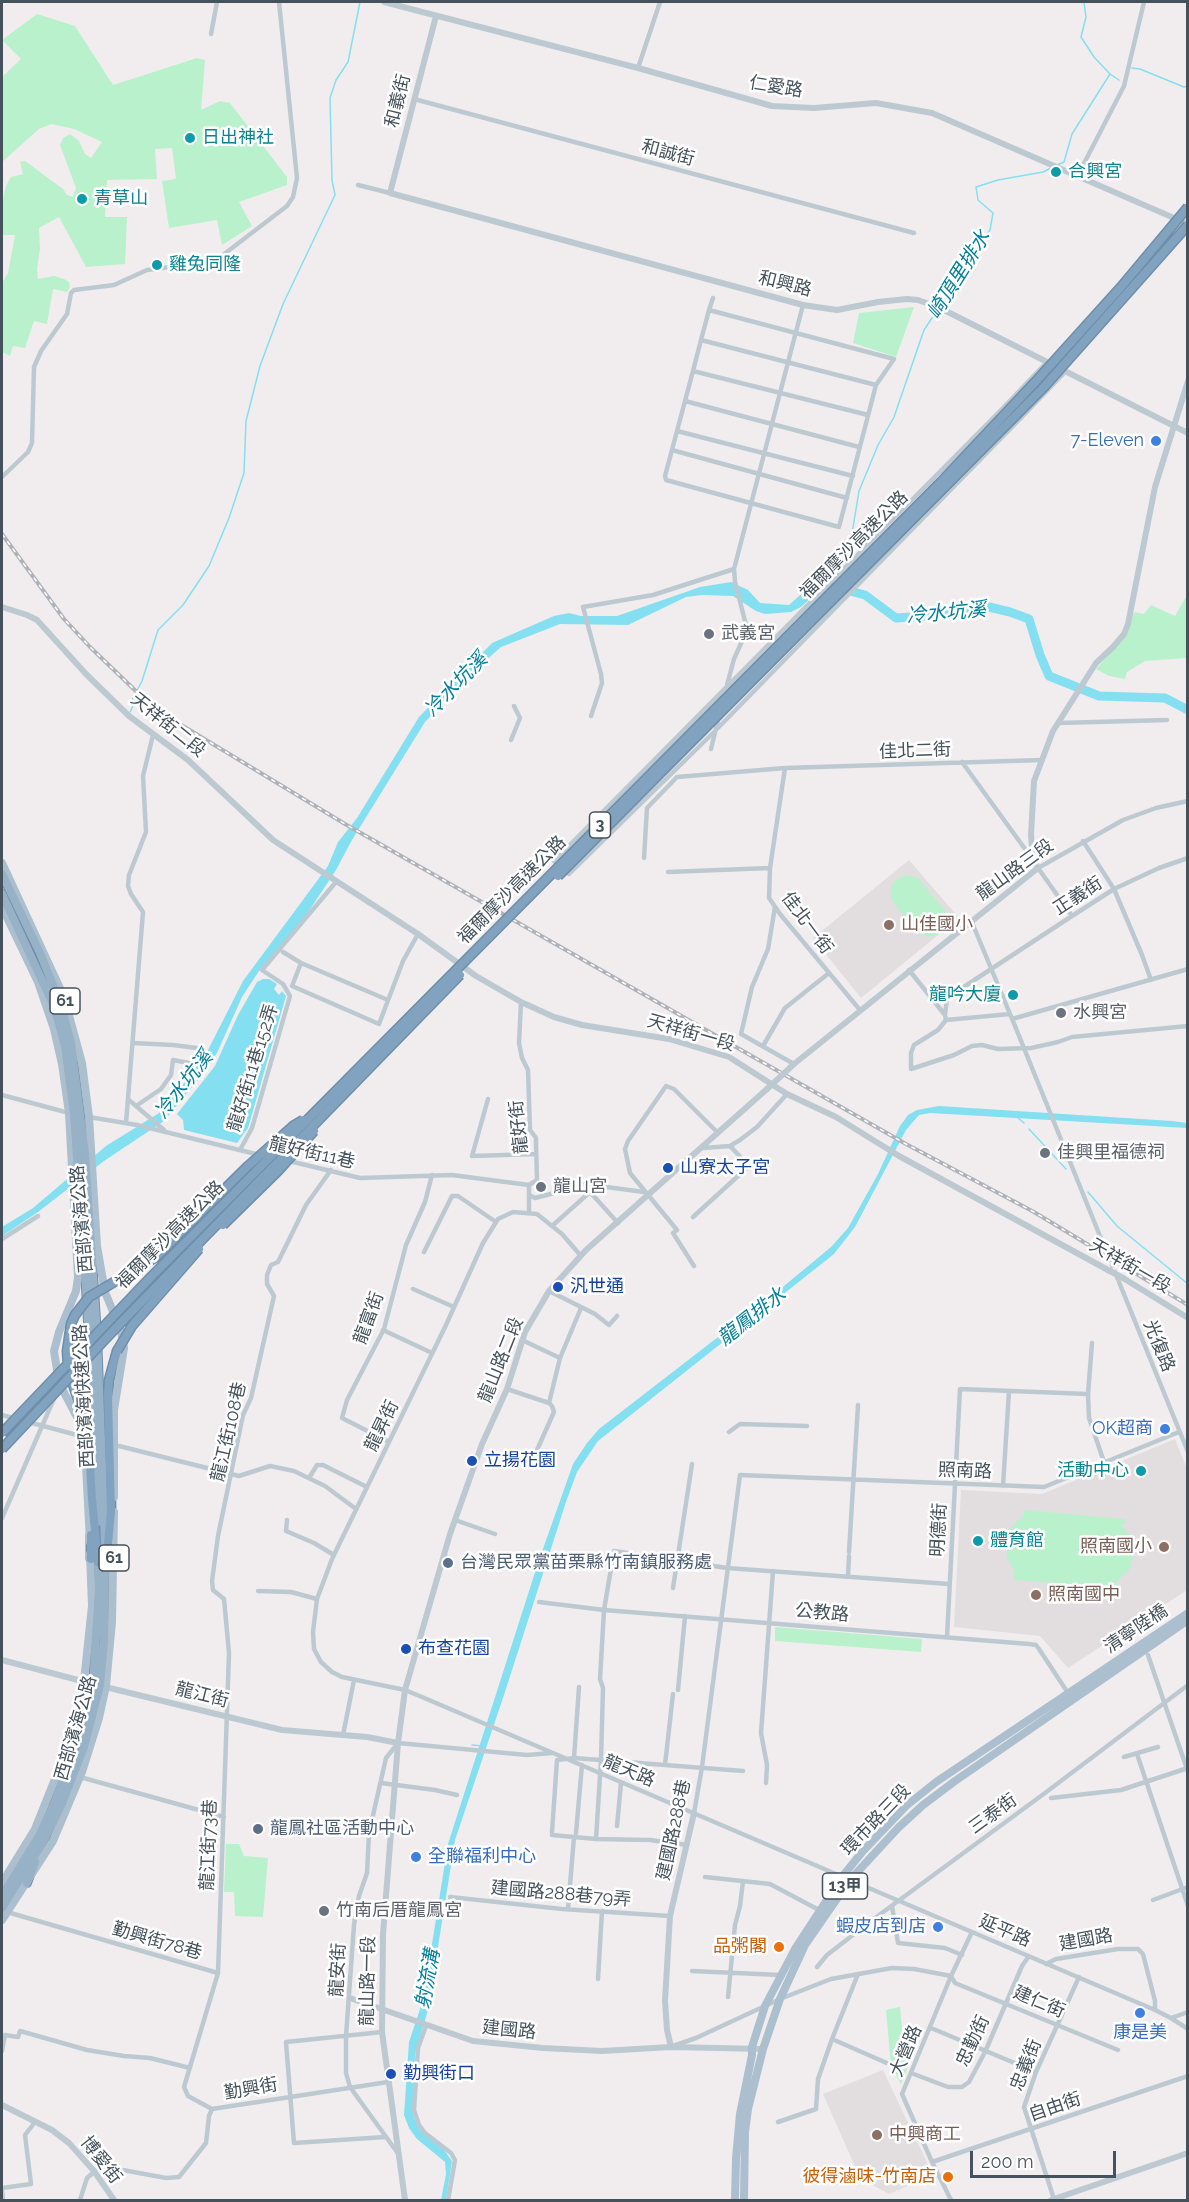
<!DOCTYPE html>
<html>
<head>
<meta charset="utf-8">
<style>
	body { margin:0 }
	#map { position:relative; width:1189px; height:2202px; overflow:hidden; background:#f1edee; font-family:Raleway,sans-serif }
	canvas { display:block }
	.frame { position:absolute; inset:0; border:3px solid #45525c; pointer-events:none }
	.scale { position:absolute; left:970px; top:2151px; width:146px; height:27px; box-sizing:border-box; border:3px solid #45525c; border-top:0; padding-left:8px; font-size:18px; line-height:21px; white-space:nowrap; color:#45525c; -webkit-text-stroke:4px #fff; paint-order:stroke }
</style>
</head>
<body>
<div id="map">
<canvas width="1189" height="2202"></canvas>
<div class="frame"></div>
<div class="scale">200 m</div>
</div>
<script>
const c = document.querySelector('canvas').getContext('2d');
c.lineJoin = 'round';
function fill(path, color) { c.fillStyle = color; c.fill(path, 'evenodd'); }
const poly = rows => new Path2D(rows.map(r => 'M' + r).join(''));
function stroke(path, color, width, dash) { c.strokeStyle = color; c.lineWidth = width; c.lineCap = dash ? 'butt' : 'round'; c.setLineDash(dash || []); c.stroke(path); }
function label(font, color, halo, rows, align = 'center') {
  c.font = font + ' Raleway,"Noto Sans TC",sans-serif'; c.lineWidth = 5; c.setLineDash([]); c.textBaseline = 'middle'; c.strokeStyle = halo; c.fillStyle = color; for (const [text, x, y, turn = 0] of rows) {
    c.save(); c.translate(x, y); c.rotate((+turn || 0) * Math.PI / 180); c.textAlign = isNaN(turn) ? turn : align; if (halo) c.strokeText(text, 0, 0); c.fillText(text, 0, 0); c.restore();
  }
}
const education = poly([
	[909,860,959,918,861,998,813,938],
	[1175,1439,1187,1469,1187,1590,1068,1668,1040,1636,954,1627,961,1490,1042,1494],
	[883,2070,933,2175,889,2194,860,2178,823,2094]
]);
const green = poly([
	[37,14,75,26,113,85,197,58,205,60,201,110,220,101,230,103,287,177,287,185,239,202,252,226,222,245,217,220,169,228,162,181,176,179,172,148,155,149,157,179,107,180,105,217,127,217,125,264,86,267,59,217,39,228,40,249,37,269,38,279,54,276,64,279,69,282,70,287,67,292,53,289,47,324,34,321,25,348,13,346,10,356,2,352,2,283,8,273,15,235,2,235,2,204,6,186,11,177,23,174,20,162,25,161,63,189,67,195,73,197,76,188,60,145,63,138,70,134,79,141,85,154,91,158,102,142,74,129,51,124,39,129,2,162,2,77,21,59,2,40],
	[914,307,896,357,853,343,859,313],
	[1187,595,1187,658,1145,661,1127,672,1125,679,1109,676,1096,669,1126,635,1134,612,1144,614,1151,605,1175,616],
	[906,875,918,878,946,912,947,925,938,935,929,937,919,934,892,901,890,894,892,884,897,879],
	[1024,1510,1125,1519,1126,1523,1121,1525,1131,1536,1135,1550,1130,1569,1116,1582,1116,1587,1014,1580,1014,1570,1007,1557,1006,1542,1010,1528,1024,1515],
	[775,1627,922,1639,921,1652,775,1641],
	[226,1844,239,1844,244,1856,268,1858,263,1917,235,1916,234,1892,224,1892],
	[900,2007,903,2039,917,2043,901,2084,891,2065,886,2010]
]);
const water = poly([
	[818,579,828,583,801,607,791,612,765,614,756,611,733,596,702,595,686,597,628,625,560,624,501,647,477,668,425,722,352,840,336,870,303,920,261,968,242,997,217,1053,198,1080,164,1121,104,1161,38,1212,2,1236,2,1227,33,1208,106,1146,159,1113,178,1091,206,1054,243,981,328,866,338,842,357,818,419,717,492,643,554,616,569,613,581,616,617,616,700,587,731,582,748,590,760,603,789,605],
	[263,979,269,979,277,984,274,989,279,995,282,991,286,996,248,1128,237,1143,184,1130,183,1120,177,1114,215,1066,238,1015,257,982],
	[939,1106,1172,1121,1187,1123,1187,1128,930,1113,919,1115,906,1130,855,1227,834,1254,598,1441,577,1472,566,1502,505,1692,455,1840,428,2010,415,2054,413,2110,414,2118,420,2130,442,2147,452,2161,446,2200,441,2200,446,2174,445,2162,417,2139,409,2128,404,2115,409,2042,423,2000,448,1844,538,1563,573,1464,587,1443,599,1429,784,1286,831,1247,848,1228,878,1174,900,1126,908,1115,917,1110]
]);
const stream = poly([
	[1132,68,1140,69,1184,87,1188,86],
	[1110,74,1119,80],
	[1057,165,1064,162,1072,134,1110,74,1094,57,1081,37,1086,17,1084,2],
	[941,305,990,230,993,213,978,200,976,187,998,180,1043,172,1053,167],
	[823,581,848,558,859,491,878,445,894,417,924,330,938,309],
	[130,712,133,706,132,700,142,681,158,630,183,605,209,566,229,518,244,473,246,421,260,366,283,304,335,195,332,180,330,98,336,80,348,62,360,2],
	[1018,1118,1024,1123],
	[1029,1129,1066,1169],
	[1088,1192,1117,1226,1188,1284],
	[472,1745,482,1746]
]);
const river = poly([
	[820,583,865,595,896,618,927,616,954,609,989,607,1010,612,1029,619,1040,655,1049,676,1099,696,1165,698,1188,710]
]);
const minorTunnel = poly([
	[1104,1246,1119,1282]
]);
const minor = poly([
	[211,34,217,2],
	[638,68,660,2],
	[414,99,914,233],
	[1078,175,1124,86,1144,2],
	[358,185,390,193],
	[709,310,894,359,876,385,839,527,666,480,665,476,693,371,701,340,709,310,713,298],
	[701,340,876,385],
	[693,371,868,415],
	[685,401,859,447],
	[1003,408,554,861,569,874,715,731,1019,420],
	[1003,408,1047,362],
	[1017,419,1019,420,1065,372],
	[677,431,853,476],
	[672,450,847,498],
	[2,477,28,452,32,443,34,367,41,351,67,314,71,293,74,290,114,285,147,270,209,262,219,258,287,206,293,197,297,178,279,2],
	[727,685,734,659,743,639,746,625,735,582,734,569,803,305],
	[591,716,602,683,601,674,583,607,653,595,734,569],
	[1059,723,1167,720],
	[511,740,520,718,514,706],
	[711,749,719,716],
	[962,762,1033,860],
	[785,768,770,868,769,898,780,914,860,1010],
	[1083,841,1114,889,1142,955,1151,980],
	[644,858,647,808,677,777,785,768,1042,760],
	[668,872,770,868],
	[775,907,768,949,752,987,741,1034,794,1064],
	[1072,916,1038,868,1123,820,1156,808,1188,801],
	[971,920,1015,1026],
	[283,952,301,963,388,1000],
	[301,963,292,986,379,1024,403,961,418,934],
	[909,970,945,1015,946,1020,938,1030,914,1045,911,1053,911,1069,954,1055,972,1046,982,1045,998,1049,1031,1048,1058,1042,1072,1037,1188,1026],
	[521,1002,519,1043,522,1058,528,1070,530,1130,536,1138,536,1143,537,1180,529,1185,529,1212],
	[945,1015,947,998,1072,916,1114,889,1159,868,1188,858],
	[1012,1019,1188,969],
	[946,1020,1010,1014],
	[133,1043,173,1045,204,1049],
	[763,1046,785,1008,829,973],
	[2,1095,69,1113],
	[488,1099,472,1156,536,1154],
	[129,1100,164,1130],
	[136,1106,161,1089,171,1075,173,1060,194,1064],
	[89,1117,137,1125,260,1155],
	[126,1123,143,912,131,894,128,886,129,875,146,832,143,776,153,735],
	[1058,1132,1104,1246],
	[703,1148,730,1146,740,1140,757,1127,787,1094],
	[240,1150,252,1128,290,996,283,984,262,970,336,882],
	[289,1161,360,1178,452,1175,529,1185],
	[529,1195,535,1198,570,1189,576,1183,644,1192],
	[693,1217,749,1166,730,1146],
	[552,1226,590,1192,618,1223],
	[2,1239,38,1216],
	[424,1252,452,1196,458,1196,496,1222],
	[581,1256,562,1234,537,1214,513,1212,498,1219,483,1243,446,1325,332,1559,317,1599,313,1632,314,1649,321,1662,332,1672,342,1677,405,1690,422,1697,843,1877],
	[694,1266,673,1233,677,1230,630,1173,625,1149,628,1141,666,1086,674,1089,718,1133],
	[1119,1282,1188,1452],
	[413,1289,454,1307],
	[549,1291,595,1314,609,1325,617,1316],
	[383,1330,432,1353],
	[522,1340,560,1358],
	[1092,1343,1088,1394,1089,1418,1104,1462],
	[507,1389,549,1403,552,1406,554,1412,537,1450],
	[549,1403,560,1358,581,1308],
	[2,1415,77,1435],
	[729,1432,740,1424,807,1426],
	[389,1442,342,1418,347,1400,384,1329,406,1245,425,1202,432,1175],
	[119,1446,239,1476,270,1466,294,1471,325,1486,356,1509],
	[309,1478,317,1465,323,1465,367,1487],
	[1003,1486,1009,1391],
	[2,1518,56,1394],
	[287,1520,286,1531,314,1543,334,1555],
	[455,1520,495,1534],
	[849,1552,858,1405],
	[848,1576,849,1556],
	[673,1588,692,1464],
	[258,1591,291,1592,317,1599],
	[539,1602,604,1610,1029,1644,1036,1645,1039,1649,1068,1693],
	[947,1637,960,1389,1088,1394],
	[1148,1655,1188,1772],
	[678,1690,685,1616],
	[343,1735,354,1680],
	[1137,1754,1188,1906],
	[1124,1757,1158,1747],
	[574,1758,579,1687],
	[665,1765,673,1694],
	[80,1777,224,1817],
	[381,1783,435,1790,457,1795],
	[766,1783,767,1765,761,1733,773,1571],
	[1051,1798,1121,1790,1188,1768],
	[694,1813,702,1767,740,1475,1044,1487,1179,1432],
	[617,1826,621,1783],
	[552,1832,557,1760,574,1758,743,1771],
	[576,1833,582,1765],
	[552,1835,596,1839,650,1840,687,1845],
	[596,1839,601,1760,603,1688,600,1679,604,1610,614,1551,727,1568,949,1584],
	[705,1877,770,1884,819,1910],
	[850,1880,1155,2010,1171,2018,1188,2029],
	[450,1897,562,1909,670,1916],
	[1153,1900,1188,1887],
	[892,1906,898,1943,945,1948,962,1955],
	[568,1909,574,1837],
	[7,1912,218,1973,184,2087,188,2096,212,2109],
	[1046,1964,1056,1959,1118,1949,1138,1949,1143,1954,1155,2001,1155,2010],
	[817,1967,827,1955,871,1921,1045,1793,1188,1685],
	[692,1971,780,1975],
	[218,1973,229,1653,224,1599,213,1590,212,1581,218,1536,243,1415,251,1398,274,1296,267,1284,267,1275,271,1265,278,1262,306,1205,331,1170],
	[858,1974,832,2039,889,2064],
	[951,1976,955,1983,1118,2050],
	[598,1979,602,1911],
	[728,1997,735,1925,740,1906,743,1881],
	[1171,2018,1188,2012],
	[426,2026,418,2048,414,2110,419,2125,425,2133,451,2153,455,2160,448,2200],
	[931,2028,1036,2072],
	[382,2032,286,2042,294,2143,385,2137],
	[673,2046,696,2038,780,1999,831,1979,892,1968,914,1969,951,1976],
	[2,2051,5,2035,18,2037,20,2031,87,2050,124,2056,150,2058,190,2068],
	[911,2073,948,2087,962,2087,969,2082,985,2052,1022,1966,1029,1956],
	[212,2109,388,2082],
	[778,2122,816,2109,818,2079,832,2039],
	[397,2152,350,2087,346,2073,346,2036,354,1925,359,1896,367,1873,369,1833,386,1758,398,1743,527,1755,552,1753],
	[932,2162,1188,2076],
	[2,2188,31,2184,25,2135,35,2122],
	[2,2190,3,2200],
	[1054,2199,1024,2107,1036,2072,1079,1977],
	[80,2200,87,2178,101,2166,166,2178,179,2177,206,2143,209,2116,212,2109],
	[951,2200,932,2162,902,2094,951,1976,972,1932]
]);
const tertiary = poly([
	[384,2,638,68,772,106,814,108,876,103,932,113,1188,224],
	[436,16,390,193,803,305,837,310,878,302,907,299,918,300,940,308,1188,433],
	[2,607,27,615,37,620,86,674,129,716,188,760,273,840,418,934,476,976,521,1002,554,1017,582,1025,669,1039,729,1057,787,1094,836,1117,899,1156,1108,1270],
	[794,1064,1038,868,1033,860,1031,835,1034,781,1053,731,1096,663,1113,647,1124,634,1128,624,1155,487,1188,381],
	[1123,1278,1188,1318],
	[2,1660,93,1684,282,1730,367,1737,398,1743],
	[350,1998,473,2041,543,2048,602,2051,671,2047,763,2049],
	[671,2047,667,2030,665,2001,670,1916,694,1813],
	[2,2105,52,2130,69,2143,94,2171,114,2200],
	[405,2200,382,2032,383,1934,398,1743,405,1690,450,1534,482,1444,507,1389,525,1332,549,1291,586,1250,767,1089],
	[1051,2200,1188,2153]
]);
const primary = poly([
	[2,863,64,997,82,1063,89,1117,97,1246,105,1292,121,1331,124,1348,114,1410,114,1497],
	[2,907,38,982,54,1029,62,1064,69,1113,78,1277,76,1291,59,1332,54,1351,59,1383,78,1419,85,1446,90,1542],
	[2,1883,35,1829,77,1724,84,1681,92,1606,90,1554],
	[2,1920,53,1841,82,1772,99,1718,106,1686,112,1622,114,1512],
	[735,2200,736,2158,740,2114,752,2055,752,2047,765,2006,795,1949,842,1877,863,1851,906,1806,936,1782,1188,1613],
	[744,2200,745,2132,748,2109,763,2049,780,1999,805,1945,850,1880,898,1828,923,1805,955,1781,1188,1620]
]);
const trunk = poly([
	[2,874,40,953,61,1005,71,1043,85,1154,97,1336,105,1545],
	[2,894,54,1006,65,1046,74,1114,84,1254,96,1456,98,1522],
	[27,1883,35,1862],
	[2,1896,39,1836,54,1804,85,1719,93,1684,99,1589,98,1558],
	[2,1908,43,1842,61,1806,84,1747,100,1685,104,1641,105,1560]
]);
const motorway = poly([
	[72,1381,88,1431,92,1499,98,1562],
	[91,1559,91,1535],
	[106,1566,111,1511,108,1396,109,1380,117,1351]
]);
const rail = poly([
	[2,534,64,619,90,647,140,695,178,723,345,824,906,1144,1034,1212,1188,1305]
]);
const minorBridge = poly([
	[1015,1026,1058,1132]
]);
const tertiaryBridge = poly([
	[767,1089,794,1064],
	[1108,1270,1123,1278]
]);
const motorwayBridge = poly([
	[558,876,1044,387,1188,225],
	[223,1225,278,1171,314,1131],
	[117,1351,132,1326,199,1249],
	[68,1365,67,1351,71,1324,75,1315,89,1297,156,1257,248,1166,293,1126,303,1120],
	[2,1433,149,1279,941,482,1037,380,1121,287,1188,207],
	[2,1449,112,1332,460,975]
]);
const markers = [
	[190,138,6,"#0f9aa8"],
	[1056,172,6,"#0f9aa8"],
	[82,199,6,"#0f9aa8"],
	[157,265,6,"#0f9aa8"],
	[1156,441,6,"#3f7fe0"],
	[709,634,6,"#6b7280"],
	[889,925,6,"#8d6e63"],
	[1013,995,6,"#0f9aa8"],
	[1061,1013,6,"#6b7280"],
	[1045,1153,6,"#6b7280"],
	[668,1168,6,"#1a4fb4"],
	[541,1187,6,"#6b7280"],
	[558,1287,6,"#1a4fb4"],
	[1165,1429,6,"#3f7fe0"],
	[472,1461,6,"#1a4fb4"],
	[1141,1471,6,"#0f9aa8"],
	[978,1541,6,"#0f9aa8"],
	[1164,1547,6,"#8d6e63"],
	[448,1563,6,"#5c6f8a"],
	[1036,1595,6,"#8d6e63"],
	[406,1649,6,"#1a4fb4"],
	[258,1829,6,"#5c6f8a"],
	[416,1857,6,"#3f7fe0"],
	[324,1911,6,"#6b7280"],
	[938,1927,6,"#3f7fe0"],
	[779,1947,6,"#e8710a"],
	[1140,2013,6,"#3f7fe0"],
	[391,2074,6,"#1a4fb4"],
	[877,2135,6,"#8d6e63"],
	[948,2177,6,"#e8710a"]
];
const shields = [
	[600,825,21],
	[65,1001,30],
	[114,1558,30],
	[845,1886,45]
];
const shieldNames = [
	["3",600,825],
	["61",65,1001],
	["61",114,1558],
	["13甲",845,1886]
];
const streetNames = [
	["仁愛路",776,87,9],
	["和義街",398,101,-76],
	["和誠街",668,153,15],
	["和興路",785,284,14],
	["福爾摩沙高速公路",854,545,-45],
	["天祥街二段",168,725,39],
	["佳北二街",915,751,-2],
	["龍山路三段",1015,870,-36],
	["福爾摩沙高速公路",512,890,-45],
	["正義街",1078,896,-33],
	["佳北一街",807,923,53],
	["天祥街一段",691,1033,16],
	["龍好街11巷152弄",253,1068,-73],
	["龍好街",519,1127,-96],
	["龍好街11巷",312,1153,13],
	["西部濱海公路",82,1219,-95],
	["福爾摩沙高速公路",170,1235,-45],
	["天祥街一段",1130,1266,30],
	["龍富街",369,1318,-70],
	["光復路",1159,1346,68],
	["龍山路二段",501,1360,-68],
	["西部濱海快速公路",84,1396,-93],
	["龍昇街",382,1426,-64],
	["龍江街108巷",229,1432,-77],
	["照南路",965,1471,2],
	["明德街",939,1530,-87],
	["公教路",822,1613,5],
	["清寧陸橋",1136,1629,-34],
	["龍江街",202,1695,14],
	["西部濱海公路",76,1728,-74],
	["龍天路",629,1771,23],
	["三泰街",993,1814,-36],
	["環市路三段",876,1820,-46],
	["建國路288巷",674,1830,-78],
	["龍江街73巷",209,1845,-88],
	["建國路288巷79弄",561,1894,5],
	["延平路",1005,1931,23],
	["建國路",1086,1940,-10],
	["勤興街78巷",157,1941,16],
	["龍安街",338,1970,-87],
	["龍山路一段",368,1981,-89],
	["建仁街",1039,2002,23],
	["建國路",509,2030,6],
	["忠勤街",973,2041,-65],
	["大營路",906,2051,-67],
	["忠義街",1026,2065,-68],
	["勤興街",251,2089,-10],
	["自由街",1055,2107,-19],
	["博愛街",101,2160,52]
];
const cultureNames = [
	["日出神社",202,138],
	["合興宮",1068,172],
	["青草山",94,199],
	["雞兔同隆",169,265],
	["龍吟大廈",1001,995,"right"],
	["活動中心",1129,1471,"right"],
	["體育館",990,1541]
];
const shopNames = [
	["7-Eleven",1144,441],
	["OK超商",1153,1429],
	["全聯福利中心",428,1857,"left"],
	["蝦皮店到店",926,1927],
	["康是美",1140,2033,"center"]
];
const worshipNames = [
	["武義宮",721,634],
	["水興宮",1073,1013],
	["佳興里福德祠",1057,1153],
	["龍山宮",553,1187],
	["竹南后厝龍鳳宮",336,1911]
];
const educationNames = [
	["山佳國小",901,925],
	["照南國小",1152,1547,"right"],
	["照南國中",1048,1595],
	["中興商工",889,2135]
];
const transitNames = [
	["山寮太子宮",680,1168],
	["汎世通",570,1287],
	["立揚花園",484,1461],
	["布查花園",418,1649],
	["勤興街口",403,2074]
];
const serviceNames = [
	["台灣民眾黨苗栗縣竹南鎮服務處",460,1563],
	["龍鳳社區活動中心",270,1829]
];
const foodNames = [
	["品粥閣",767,1947],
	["彼得滷味-竹南店",936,2177]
];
const waterNames = [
	["崎頂里排水",959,275,-58],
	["冷水坑溪",946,613,-5],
	["冷水坑溪",456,685,-46],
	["冷水坑溪",184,1085,-52],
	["龍鳳排水",752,1317,-38],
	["射流溝",428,1979,-80]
];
fill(education, '#e2dee0');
fill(green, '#b9f1cc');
fill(water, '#84dff1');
stroke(stream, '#84dff1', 1.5);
stroke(river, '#84dff1', 9);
stroke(minorTunnel, '#c6c6ca', 4.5, [4.5, 2]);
stroke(trunk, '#6e8eab', 10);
stroke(motorway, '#6e8eab', 11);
stroke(minor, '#bdc9d1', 4.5);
stroke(tertiary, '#bdc9d1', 6);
stroke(primary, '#acbfce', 8);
stroke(trunk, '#97b1c7', 8);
stroke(motorway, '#82a3c0', 8);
stroke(rail, '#afb3b9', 4);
stroke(rail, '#fff', 1.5, [4.5]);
stroke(motorwayBridge, '#6e8eab', 11, []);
stroke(minorBridge, '#bdc9d1', 4.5);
stroke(tertiaryBridge, '#bdc9d1', 6);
stroke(motorwayBridge, '#82a3c0', 8);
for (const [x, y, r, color] of markers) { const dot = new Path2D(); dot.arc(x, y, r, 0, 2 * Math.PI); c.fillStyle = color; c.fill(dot); stroke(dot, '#fff', 2); }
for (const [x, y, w] of shields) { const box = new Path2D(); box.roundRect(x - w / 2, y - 13, w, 26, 4.5); c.fillStyle = '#fff'; c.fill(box); stroke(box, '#45525c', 1.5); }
label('bold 16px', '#45525c', null, shieldNames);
label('18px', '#45525c', '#fff', streetNames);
label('18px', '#0d838f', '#fff', cultureNames, 'left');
label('18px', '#366cbe', '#fff', shopNames, 'right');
label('18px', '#5b616d', '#fff', worshipNames, 'left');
label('18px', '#785e54', '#fff', educationNames, 'left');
label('18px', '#164399', '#fff', transitNames, 'left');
label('18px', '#4e5e75', '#fff', serviceNames, 'left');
label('18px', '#c56008', '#fff', foodNames, 'right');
label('italic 20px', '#068098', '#fff', waterNames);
</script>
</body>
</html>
